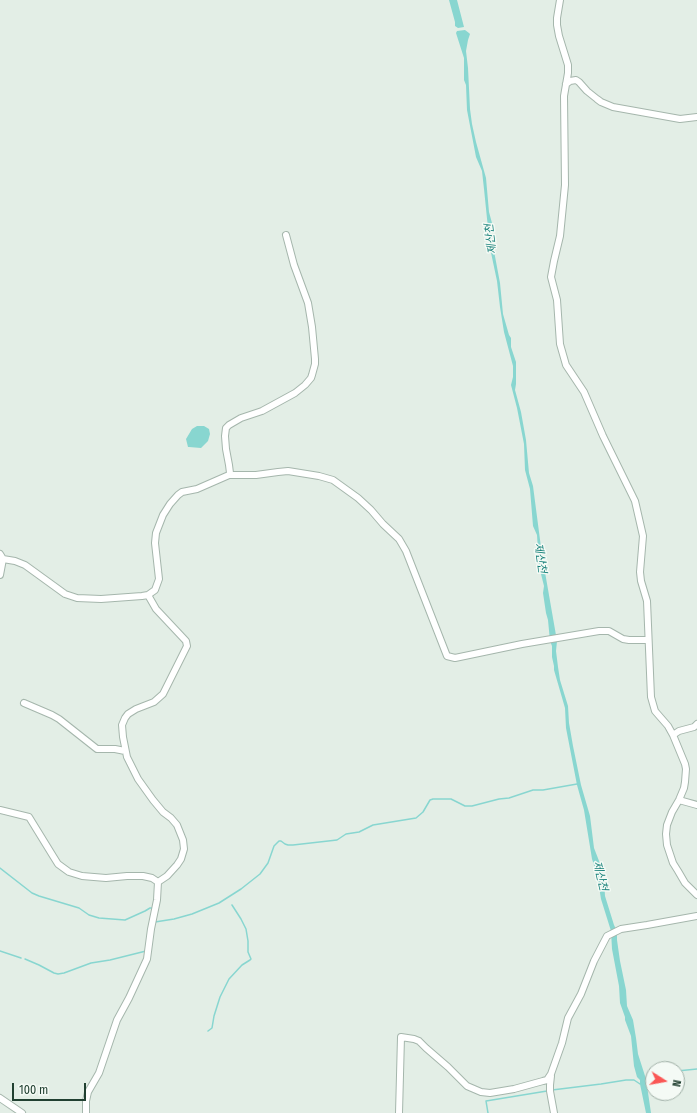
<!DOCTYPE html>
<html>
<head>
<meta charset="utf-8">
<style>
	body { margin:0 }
	#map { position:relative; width:697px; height:1113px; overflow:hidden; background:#e3eee6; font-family:"Fira Sans Condensed",sans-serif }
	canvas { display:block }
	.north { position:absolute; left:645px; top:1061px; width:40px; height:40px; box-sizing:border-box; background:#f4faf5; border:1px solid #a0b0a7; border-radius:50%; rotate:101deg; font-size:11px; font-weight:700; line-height:16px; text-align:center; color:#214031 }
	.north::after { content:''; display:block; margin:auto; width:14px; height:18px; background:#fa5755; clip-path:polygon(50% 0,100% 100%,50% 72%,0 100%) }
	.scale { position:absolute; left:12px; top:1083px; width:74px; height:18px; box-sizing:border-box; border:2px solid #214031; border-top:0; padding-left:5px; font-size:12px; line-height:14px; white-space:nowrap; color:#214031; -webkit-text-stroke:3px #f4faf5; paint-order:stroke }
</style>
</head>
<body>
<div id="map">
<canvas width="697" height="1113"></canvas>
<div class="north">N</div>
<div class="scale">100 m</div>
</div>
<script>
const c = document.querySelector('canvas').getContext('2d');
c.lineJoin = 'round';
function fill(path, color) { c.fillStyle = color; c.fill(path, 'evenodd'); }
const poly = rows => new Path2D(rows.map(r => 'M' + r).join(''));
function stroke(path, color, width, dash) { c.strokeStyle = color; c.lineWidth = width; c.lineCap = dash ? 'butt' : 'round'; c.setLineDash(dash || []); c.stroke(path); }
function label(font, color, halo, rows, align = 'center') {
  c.font = font + ' "Fira Sans Condensed","Noto Sans KR",sans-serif'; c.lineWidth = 3; c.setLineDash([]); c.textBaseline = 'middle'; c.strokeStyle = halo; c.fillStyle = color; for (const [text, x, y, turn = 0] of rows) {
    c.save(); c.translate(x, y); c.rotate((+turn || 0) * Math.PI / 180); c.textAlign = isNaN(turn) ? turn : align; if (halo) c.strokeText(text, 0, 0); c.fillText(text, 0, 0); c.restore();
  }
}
const water = poly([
	[449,0,457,0,464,27,458,28,455,26,455,22],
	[465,30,469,33,470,34,468,40,466,51,468,68,470,109,472,124,476,142,486,178,489,212,492,223,491,224,491,235,500,283,503,314,509,335,511,338,511,347,516,362,516,384,515,390,521,412,526,440,529,473,533,486,542,555,557,641,556,651,558,667,560,680,568,706,569,723,573,746,581,785,590,816,594,848,601,866,604,881,605,896,614,925,617,931,617,940,620,961,626,990,627,1006,633,1020,636,1038,638,1054,646,1079,651,1113,646,1113,640,1084,640,1080,637,1077,634,1066,631,1036,625,1020,625,1017,620,1003,619,986,612,949,611,931,601,899,597,874,592,859,584,810,577,785,566,728,565,708,554,670,554,666,552,657,552,646,550,641,548,620,546,613,543,593,544,586,539,566,537,535,533,526,530,489,525,470,524,444,517,408,511,385,513,377,513,366,504,332,500,307,497,281,490,248,484,189,482,171,476,157,467,110,466,85,464,80,464,58,456,33,457,31],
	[197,426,204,426,209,429,210,434,208,441,201,448,189,447,188,447,186,439,192,429]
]);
const stream = poly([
	[0,868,32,893,39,896,79,908,89,915,99,918,125,920,145,911,150,908,153,908],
	[155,922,174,919,192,914,219,903,241,889,260,874,268,863,274,846,279,841,281,841,285,844,288,845,293,845,337,840,346,834,359,832,373,825,416,818,423,812,430,800,433,799,451,799,465,806,472,806,499,799,509,798,533,790,543,790,577,784],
	[0,951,21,958],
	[25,959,39,965,54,973,58,974,64,973,91,963,110,960,146,951],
	[208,1031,212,1028,214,1016,220,997,229,979,242,965,250,960,251,959,248,952,248,941,246,929,241,919,232,905],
	[677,1071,697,1069],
	[646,1079,653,1074],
	[552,1090,601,1084,626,1080,634,1080,640,1084],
	[488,1113,486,1101,547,1091]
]);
const minor = poly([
	[560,0,557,18,557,25,559,36,568,65,568,73,564,96,565,185,560,236,554,261,551,277,557,300,560,344,566,365,584,392,603,436,635,501,643,536,640,572,641,581,647,601,651,697,655,711,668,726,673,735,685,764,686,769,685,782,684,788,679,800,672,812,667,825,666,834,667,845,673,863,678,871,685,883,697,895],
	[566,84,570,81,576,80,579,82,587,91,597,99,601,102,613,107,680,119,697,117],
	[229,475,256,475,278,472,288,471,319,476,333,480,358,498,371,510,383,524,399,539,406,551,447,656,455,658,522,644,599,631,609,631,623,639,629,640,648,640],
	[0,554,3,559,0,575],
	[3,559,15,561,25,565,65,594,77,598,101,599,142,596,148,595,155,590,159,579,155,543,156,533,163,515,170,504,178,495,182,492,197,489,229,475,230,473,229,465,226,449,225,436,226,428,229,425,241,418,262,411,295,393,305,385,311,378,312,375,315,364,315,359,312,327,308,303,294,265,286,235],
	[24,703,52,715,59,719,97,749,115,749,125,751],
	[673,735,679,731,694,727,697,724],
	[679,800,697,805],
	[0,810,29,817,53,856,58,864,69,872,82,876,106,878,127,876,143,876,152,878,158,882],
	[551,1076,550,1085,550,1091,554,1113],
	[0,1098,22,1113],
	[86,1113,86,1101,88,1092,99,1073,117,1020,129,998,147,959,151,929,157,900,158,882,167,876,177,865,181,859,184,849,183,840,177,825,171,818,163,812,153,800,138,779,127,757,123,737,122,725,125,718,128,714,136,709,154,702,163,694,187,646,186,641,156,609,148,595],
	[399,1113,401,1037,414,1039,419,1041,426,1048,448,1067,467,1086,481,1092,490,1093,514,1089,543,1081,547,1080,551,1074,562,1043,568,1018,581,994,594,961,607,936,621,929,647,925,697,916]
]);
const waterNames = [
	["제산천",491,239,-97],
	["제산천",540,558,82],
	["제산천",600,876,77]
];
fill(water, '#88d6d0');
stroke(stream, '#88d6d0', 1.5);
stroke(minor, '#a5b6ac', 8);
stroke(minor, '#fff', 6);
label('italic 11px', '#178079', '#f4faf5', waterNames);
</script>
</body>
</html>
